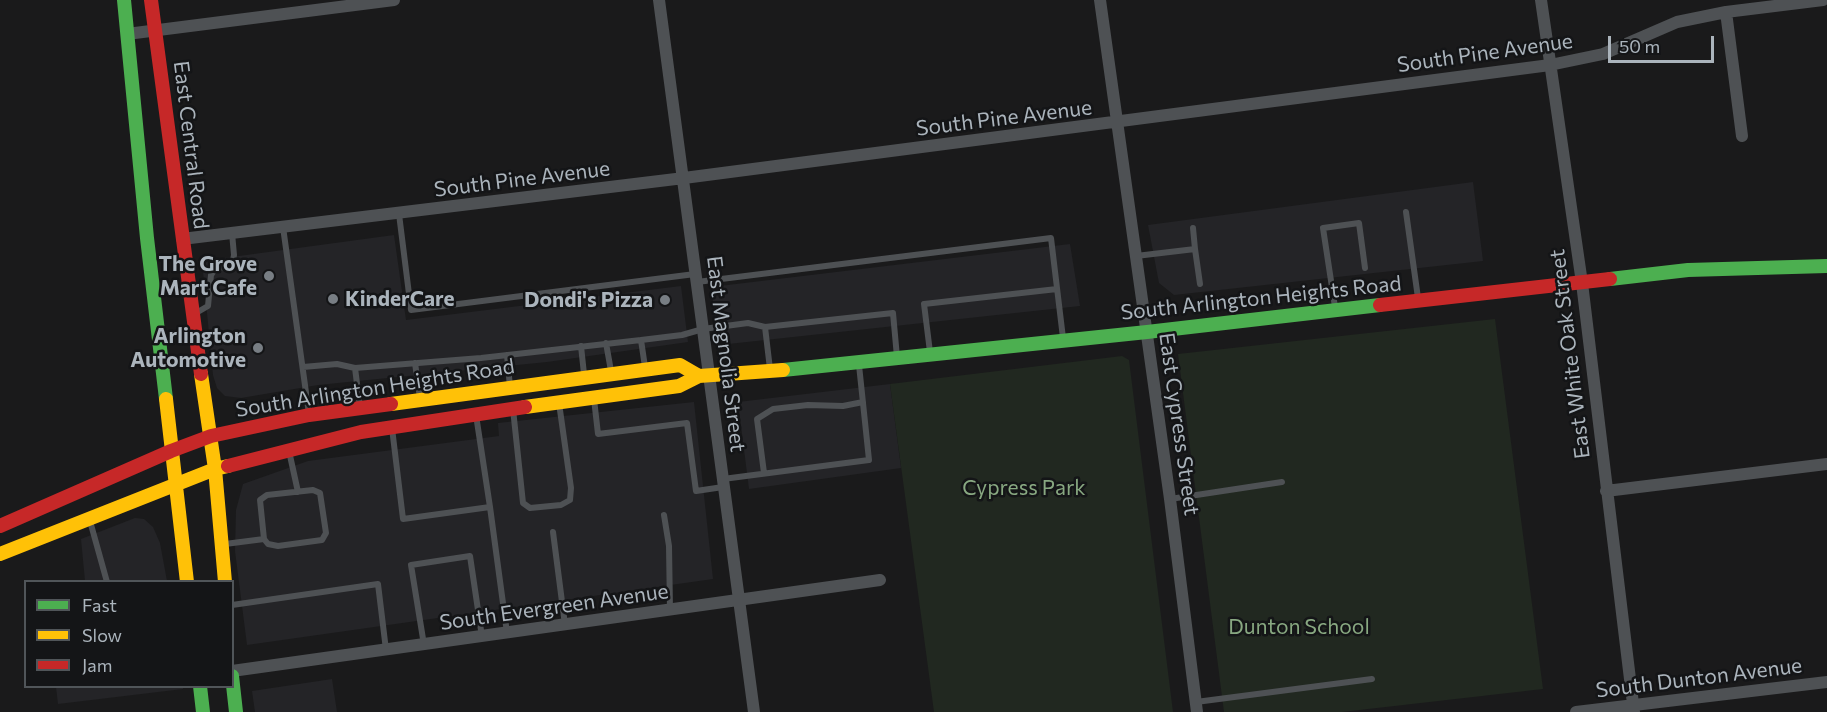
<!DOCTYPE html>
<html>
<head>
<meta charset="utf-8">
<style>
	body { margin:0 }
	#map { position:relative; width:1827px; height:712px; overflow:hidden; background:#1a1a1b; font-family:Commissioner,sans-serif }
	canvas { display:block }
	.legend { position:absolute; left:24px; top:580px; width:210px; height:108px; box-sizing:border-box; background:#141517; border:2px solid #505559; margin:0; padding:8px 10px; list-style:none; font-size:18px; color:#abb4bc }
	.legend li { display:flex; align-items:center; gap:12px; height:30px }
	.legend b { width:30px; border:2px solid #505559 }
	.scale { position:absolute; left:1608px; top:36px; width:106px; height:27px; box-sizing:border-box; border:3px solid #abb4bc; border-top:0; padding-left:8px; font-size:18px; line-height:21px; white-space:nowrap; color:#abb4bc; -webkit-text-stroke:4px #141517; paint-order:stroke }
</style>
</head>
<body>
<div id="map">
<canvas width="1827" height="712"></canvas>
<ul class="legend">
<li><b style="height:8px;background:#4caf50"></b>Fast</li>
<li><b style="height:8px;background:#ffc107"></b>Slow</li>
<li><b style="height:8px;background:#c62828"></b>Jam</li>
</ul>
<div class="scale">50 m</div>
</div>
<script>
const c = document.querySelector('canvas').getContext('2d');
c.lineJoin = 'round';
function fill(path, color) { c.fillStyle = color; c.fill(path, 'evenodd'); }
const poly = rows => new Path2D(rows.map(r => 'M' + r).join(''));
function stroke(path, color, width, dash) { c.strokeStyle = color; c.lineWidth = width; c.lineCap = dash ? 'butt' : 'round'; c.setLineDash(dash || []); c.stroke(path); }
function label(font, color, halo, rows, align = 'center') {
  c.font = font + ' Commissioner,sans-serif'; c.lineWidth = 5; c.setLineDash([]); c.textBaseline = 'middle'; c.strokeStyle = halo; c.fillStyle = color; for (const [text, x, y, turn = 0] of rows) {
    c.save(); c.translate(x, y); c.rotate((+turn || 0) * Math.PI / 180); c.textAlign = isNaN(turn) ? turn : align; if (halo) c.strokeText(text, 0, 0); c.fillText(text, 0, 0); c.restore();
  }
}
const built = poly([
	[1473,182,1483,261,1174,295,1159,283,1148,225],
	[394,235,406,320,681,286,688,342,547,362,318,385,241,398,225,396,217,388,213,375,202,261],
	[1070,244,1080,306,719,345,711,287],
	[890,384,901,468,749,489,738,402],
	[694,402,713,579,247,645,235,551,236,510,243,484,308,461,499,436,498,423],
	[135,518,144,519,153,527,160,543,167,581,85,581,81,539],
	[332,679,337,712,255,712,252,691],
	[183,687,183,689,58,704,56,687]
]);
const green = poly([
	[1495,319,1543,689,1342,712,1224,712,1178,354],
	[1122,356,1129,360,1173,712,934,712,890,384]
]);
const lane = poly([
	[1406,212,1418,298],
	[399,214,411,310,695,274],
	[283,227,309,414],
	[1193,228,1195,249],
	[1136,256,1195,249,1200,284],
	[697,282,1051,238,1063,338],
	[1335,307,1323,228,1359,223,1365,268],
	[196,313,208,306,211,275,215,269,232,265,234,255,232,233],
	[641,340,645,367],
	[606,343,611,371],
	[581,346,584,374],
	[930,352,924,304,1057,289],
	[507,355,510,387],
	[415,363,420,398],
	[303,367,337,364,355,368],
	[770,369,765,327,893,313,897,357],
	[594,399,598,434,687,423,696,491,723,487],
	[360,407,355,368,481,358,641,340,682,335,703,329,748,323,765,327],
	[513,409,523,503,530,508,561,505,570,500,571,488,559,403],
	[392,428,403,519,490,507,476,415],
	[289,451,298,492],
	[764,473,757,419,773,409,808,405,843,406,863,402],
	[723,479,869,460,859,365],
	[1170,499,1282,482],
	[490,507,507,633],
	[664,515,669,546,670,610],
	[90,521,107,582],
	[553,532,565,625],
	[225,544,264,539,268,544,278,546,322,540,326,533,320,493,313,490,267,495,260,500,264,539],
	[232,605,378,584,386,650],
	[424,645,411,565,470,556,482,637],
	[1196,702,1372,679]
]);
const street = poly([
	[659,0,754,712],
	[1100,0,1170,499,1197,712],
	[1541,0,1582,283,1634,712],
	[1726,12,1742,136],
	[127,34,394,0],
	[182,239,684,178,1550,65,1603,54,1677,22,1726,12,1823,0],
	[1606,491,1827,464],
	[232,671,880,580],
	[1576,712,1827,682]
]);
const fast = poly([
	[124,0,147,238,166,399],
	[1610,279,1688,270,1827,266],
	[783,370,1147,332,1380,305],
	[232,676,236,712],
	[200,686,203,712]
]);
const slow = poly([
	[201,374,215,469,225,582],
	[166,399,187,582],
	[391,404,680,365,699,376],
	[525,407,679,386,699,376,783,370],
	[0,554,215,469,228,466]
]);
const jam = poly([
	[151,0,201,374],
	[1380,305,1610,279],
	[228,466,361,432,525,407],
	[0,526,171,451,211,436,309,415,391,404]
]);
const markers = [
	[269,276,6,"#787e84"],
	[333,299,6,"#787e84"],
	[665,300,6,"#787e84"],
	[258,348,6,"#787e84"]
];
const streetNames = [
	["South Pine Avenue",1485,53,-8],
	["South Pine Avenue",1004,118,-7],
	["East Central Road",191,145,83],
	["South Pine Avenue",522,179,-7],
	["South Arlington Heights Road",1261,298,-6],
	["East Magnolia Street",726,354,83],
	["East White Oak Street",1570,354,-97],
	["South Arlington Heights Road",375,388,-9],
	["East Cypress Street",1179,424,82],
	["South Evergreen Avenue",554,607,-8],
	["South Dunton Avenue",1699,678,-7]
];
const poiNames = [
	["The Grove",257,264],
	["Mart Cafe",257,288],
	["KinderCare",345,299,"left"],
	["Dondi's Pizza",653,300],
	["Arlington",246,336],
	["Automotive",246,360]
];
const parkNames = [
	["Cypress Park",1024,488],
	["Dunton School",1299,627]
];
fill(built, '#242427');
fill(green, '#212820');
stroke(lane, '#4e5154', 6);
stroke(street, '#4e5154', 12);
stroke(fast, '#4caf50', 14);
stroke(slow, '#ffc107', 14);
stroke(jam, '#c62828', 14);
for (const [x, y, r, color] of markers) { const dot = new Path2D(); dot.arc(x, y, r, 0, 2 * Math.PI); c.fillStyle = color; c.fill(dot); stroke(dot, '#141517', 2); }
label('21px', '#abb4bc', '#141517', streetNames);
label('bold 21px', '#abb4bc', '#141517', poiNames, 'right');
label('21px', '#88a881', '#141517', parkNames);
</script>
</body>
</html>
